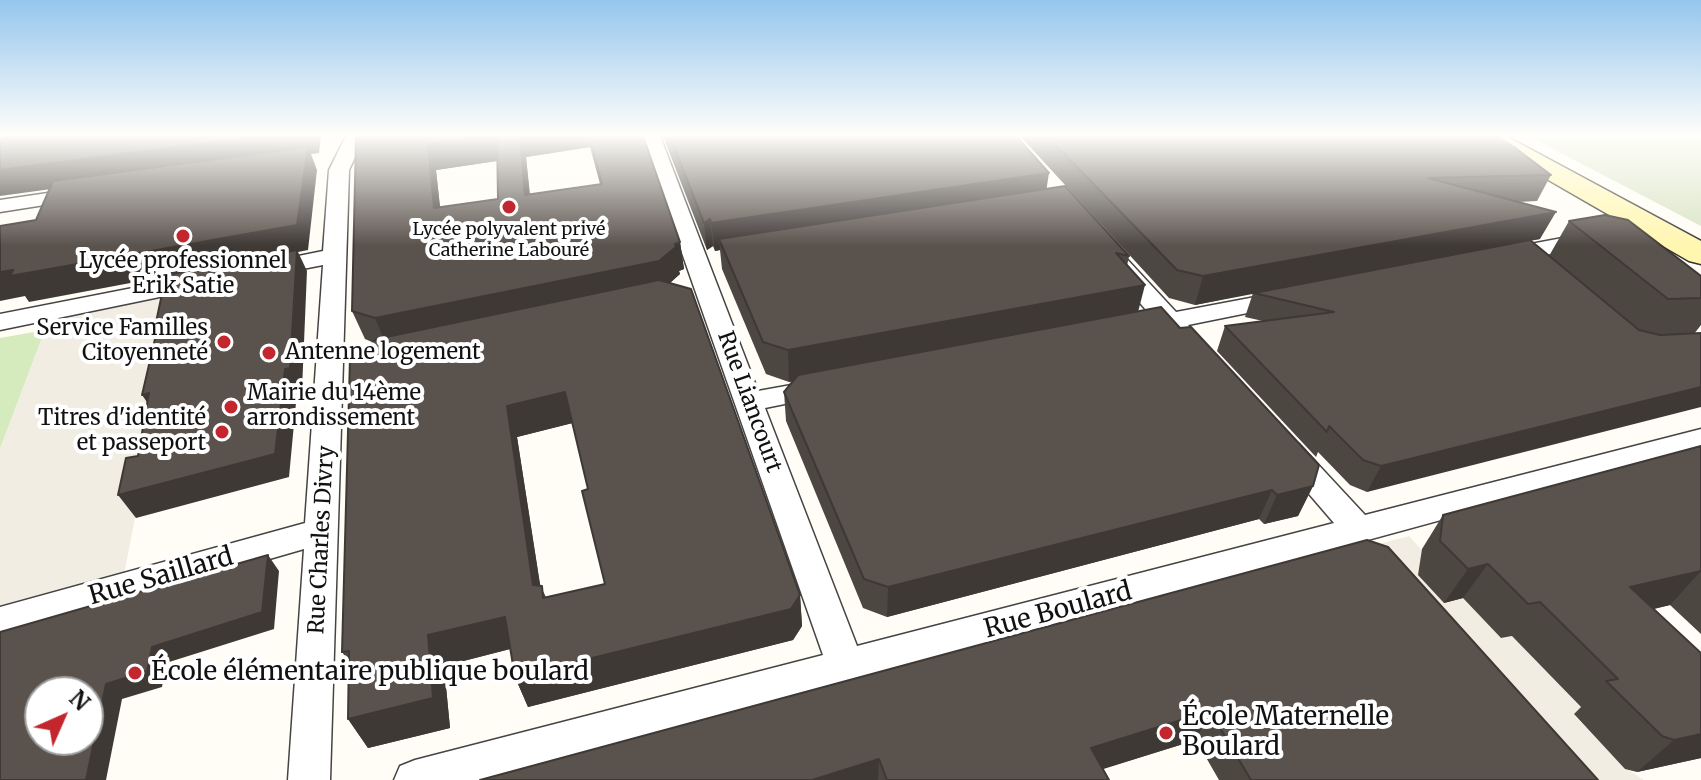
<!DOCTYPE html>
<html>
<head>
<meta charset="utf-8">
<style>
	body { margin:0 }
	#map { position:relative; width:1701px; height:780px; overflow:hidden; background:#fffdf5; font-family:Merriweather,serif }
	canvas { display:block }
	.north { position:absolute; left:24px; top:676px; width:80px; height:80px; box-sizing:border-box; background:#fff; border:2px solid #a0a0a0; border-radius:50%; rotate:45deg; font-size:22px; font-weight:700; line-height:32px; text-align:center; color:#111 }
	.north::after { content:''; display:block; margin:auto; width:28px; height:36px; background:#c4262e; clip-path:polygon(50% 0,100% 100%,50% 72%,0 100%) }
</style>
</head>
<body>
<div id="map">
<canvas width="1701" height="780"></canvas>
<div class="north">N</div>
</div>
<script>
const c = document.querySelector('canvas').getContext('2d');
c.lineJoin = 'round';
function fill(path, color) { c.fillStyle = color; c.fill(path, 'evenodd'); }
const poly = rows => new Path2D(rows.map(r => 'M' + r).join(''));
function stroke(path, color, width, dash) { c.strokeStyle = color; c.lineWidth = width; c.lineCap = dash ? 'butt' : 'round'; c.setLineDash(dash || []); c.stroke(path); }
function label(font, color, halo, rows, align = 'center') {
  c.font = font + ' Merriweather,serif'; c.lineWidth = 8; c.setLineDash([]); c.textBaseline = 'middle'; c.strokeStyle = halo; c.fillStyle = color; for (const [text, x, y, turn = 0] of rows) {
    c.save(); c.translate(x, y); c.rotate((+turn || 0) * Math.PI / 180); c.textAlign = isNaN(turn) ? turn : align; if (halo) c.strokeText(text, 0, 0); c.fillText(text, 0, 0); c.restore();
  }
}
const green = poly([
	[34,332,42,338,0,449,0,338]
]);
const cemetery = poly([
	[1530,137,1701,137,1701,226]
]);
const plaza = poly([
	[179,291,123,580,0,614,0,449,50,316],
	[1409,536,1501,638,1513,636,1585,712,1574,715,1625,768,1644,780,1545,780,1338,555]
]);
const minor = poly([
	[346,136,365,136,349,170,330,780,288,780,304,549,0,637,0,607,305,523,323,265,267,276,255,269,259,264,323,251,329,170,346,136],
	[641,136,660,136,758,391,819,380,829,383,833,389,829,395,765,408,857,646,1334,523,1273,452,1277,444,1288,441,1299,444,1365,515,1701,429,1701,449,489,780,394,780,400,766,415,760,823,655,641,136],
	[82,188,89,190,93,194,89,198,0,212,0,200,82,188],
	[1589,233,1597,235,1600,240,1597,245,1504,263,1492,256,1504,249,1589,233],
	[1117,255,1125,257,1176,312,1287,291,1299,298,1287,305,1188,325,1193,332,1180,340,1171,338,1164,330,1135,336,1122,328,1126,322,1152,317,1105,262,1117,255],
	[199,275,211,282,208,287,0,330,0,314,199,275]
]);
const secondary = poly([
	[1472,136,1506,136,1701,241,1701,264,1689,261,1472,136]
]);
const wall = poly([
	[362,136,643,136,680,242,684,269,679,271,680,274,670,283,800,595,802,626,793,640,528,707,515,677,510,649,444,666,450,728,368,748,348,719,349,662,342,652,372,342,365,339,352,311],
	[590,147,600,184,530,194,526,157],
	[497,161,498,199,440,207,436,170],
	[572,423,588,489,605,584,546,597,540,585,517,437],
	[663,136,1016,136,1047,189,1129,256,1127,266,1138,311,1313,486,1298,516,1264,524,1259,519,887,617,863,608,786,421,784,392,793,381,789,382,766,374,722,269,720,250,715,251,713,246,707,250],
	[1020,136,1497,136,1551,175,1537,201,1518,202,1540,239,1531,240,1549,256,1569,221,1701,276,1701,325,1694,334,1367,492,1350,485,1318,452,1316,457,1217,351,1225,326,1263,321,1245,317,1253,293,1195,305,1169,298],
	[1701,446,1701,634,1670,605,1654,609,1701,653,1701,758,1637,772,1625,769,1574,714,1581,707,1512,636,1501,638,1463,598,1444,603,1418,575,1422,549,1443,515],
	[1367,540,1598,780,1219,780,1196,740,1102,769,1109,780,480,780]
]);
const shadedWall = poly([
	[258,136,321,136,319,153,311,154,317,170,308,250,298,252,307,271,302,390,297,392,289,477,136,518,118,495,296,252,29,302,25,296,0,301,0,272,307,154,0,196,0,170],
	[484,136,497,136,503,160,436,170,443,235,434,208,428,144],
	[520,136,588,136,590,147,526,157,532,222,525,195],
	[1049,173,1045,199,719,239,720,250,715,251,711,223],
	[1556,212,1540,239,1195,305,1203,276],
	[710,219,713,246,707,250,704,223],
	[680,242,684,269,679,271,680,274,663,289,387,347,375,318],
	[1145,285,1137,316,789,382,788,350],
	[1701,387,1701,407,1367,492,1381,466],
	[565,392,573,423,517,437,545,616,533,585,507,406],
	[149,393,158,418,142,395],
	[1313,486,1298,516,1264,524,1277,495],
	[1272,490,1259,519,887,617,888,587],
	[268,555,279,571,274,629,166,663,162,687,122,699,106,780,86,780,106,684],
	[1488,564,1463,598,1444,603,1468,569],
	[1701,571,1670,605,1600,621,1630,587],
	[800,595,802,626,793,640,528,707,515,677],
	[505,617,518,647,444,666,450,728,368,748,348,719,428,635],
	[1210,711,1196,740,1081,776,1091,748],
	[1701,734,1701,758,1637,772,1674,740],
	[879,759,878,780,812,780]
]);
const building = poly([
	[8,136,258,136,0,170,0,139,8,136],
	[367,136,484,136,428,144,434,208,498,199,497,136,520,136,525,195,602,184,589,136,643,136,680,242,675,244,676,247,659,261,375,318,352,311,356,138,367,136],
	[670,136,1016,136,1049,173,711,223,710,219,704,223,670,136],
	[1047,136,1497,136,1514,147,1551,175,1428,178,1556,212,1203,276,1177,270,1047,136],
	[308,147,297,225,10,276,13,270,0,272,0,226,36,220,53,181,308,147],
	[1065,186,1129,256,1116,253,1145,285,788,350,763,342,719,239,1065,186],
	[1605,215,1628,220,1701,276,1701,298,1668,299,1569,221,1605,215],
	[1530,240,1639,330,1660,335,1701,333,1701,387,1381,466,1363,460,1329,426,1327,432,1225,326,1334,312,1254,293,1530,240],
	[297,250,290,368,285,369,275,454,118,495,126,458,138,456,149,393,142,395,158,326,155,327,166,275,297,250],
	[659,280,691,289,800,595,791,609,515,677,505,617,428,635,433,698,348,719,349,651,342,652,350,358,377,339,659,280],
	[565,392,588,489,582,491,605,584,543,598,542,586,533,585,507,406,565,392],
	[1161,307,1180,328,1191,327,1319,465,1313,486,1277,495,1272,490,888,587,864,579,784,392,798,375,1161,307],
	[1701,446,1701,571,1630,587,1701,653,1701,734,1674,740,1662,736,1606,681,1618,679,1540,602,1528,604,1488,564,1468,569,1440,541,1443,515,1701,446],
	[1367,540,1388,547,1598,780,1251,780,1210,711,1091,748,1109,780,887,780,879,759,812,780,480,780,1367,540],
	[268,555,262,612,152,647,147,671,106,684,86,780,0,780,0,632,268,555],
	[40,692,88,692,88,740,40,740,40,692]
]);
const markers = [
	[509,207,8,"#c4262e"],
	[183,236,8,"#c4262e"],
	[224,342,8,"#c4262e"],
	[269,353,8,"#c4262e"],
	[231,407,8,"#c4262e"],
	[222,432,8,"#c4262e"],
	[135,673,8,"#c4262e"],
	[1166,733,8,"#c4262e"]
];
const farPoinames = [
	["Lycée polyvalent privé",509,230],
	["Catherine Labouré",509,251]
];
const poiNames = [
	["Lycée professionnel",183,262,"center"],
	["Erik Satie",183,287,"center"],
	["Service Familles",208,329],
	["Citoyenneté",208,354],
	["Antenne logement",285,353,"left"],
	["Mairie du 14ème",247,394,"left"],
	["arrondissement",247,419,"left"],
	["Titres d'identité",206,419],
	["et passeport",206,444]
];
const streetNames = [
	["Rue Liancourt",749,402,70],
	["Rue Charles Divry",322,540,-87]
];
const nearStreetnames = [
	["Rue Saillard",161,577,-16],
	["Rue Boulard",1058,611,-15]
];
const nearPoinames = [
	["École élémentaire publique boulard",151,673],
	["École Maternelle",1182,718],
	["Boulard",1182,748]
];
fill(green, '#d5ebbd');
fill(cemetery, '#d9e3c4');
fill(plaza, '#f1ede2');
stroke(minor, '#444', 3);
stroke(secondary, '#333', 3);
fill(minor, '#fff');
fill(secondary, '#fff6b0');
fill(wall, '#4d4742');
fill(shadedWall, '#3f3936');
fill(building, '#5a524d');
stroke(building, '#3f3936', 2);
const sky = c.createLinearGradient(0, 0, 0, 246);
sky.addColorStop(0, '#95c6ee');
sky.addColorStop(0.55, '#fffefa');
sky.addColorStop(1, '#fffefa00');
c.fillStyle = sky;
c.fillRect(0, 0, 1701, 246);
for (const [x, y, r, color] of markers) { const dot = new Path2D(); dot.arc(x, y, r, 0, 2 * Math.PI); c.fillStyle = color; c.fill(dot); stroke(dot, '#fff', 3); }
label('18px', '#111', '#fff', farPoinames);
label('22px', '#111', '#fff', poiNames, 'right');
label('22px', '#111', '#fff', streetNames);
label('26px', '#111', '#fff', nearStreetnames);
label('26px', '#111', '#fff', nearPoinames, 'left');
</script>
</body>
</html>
